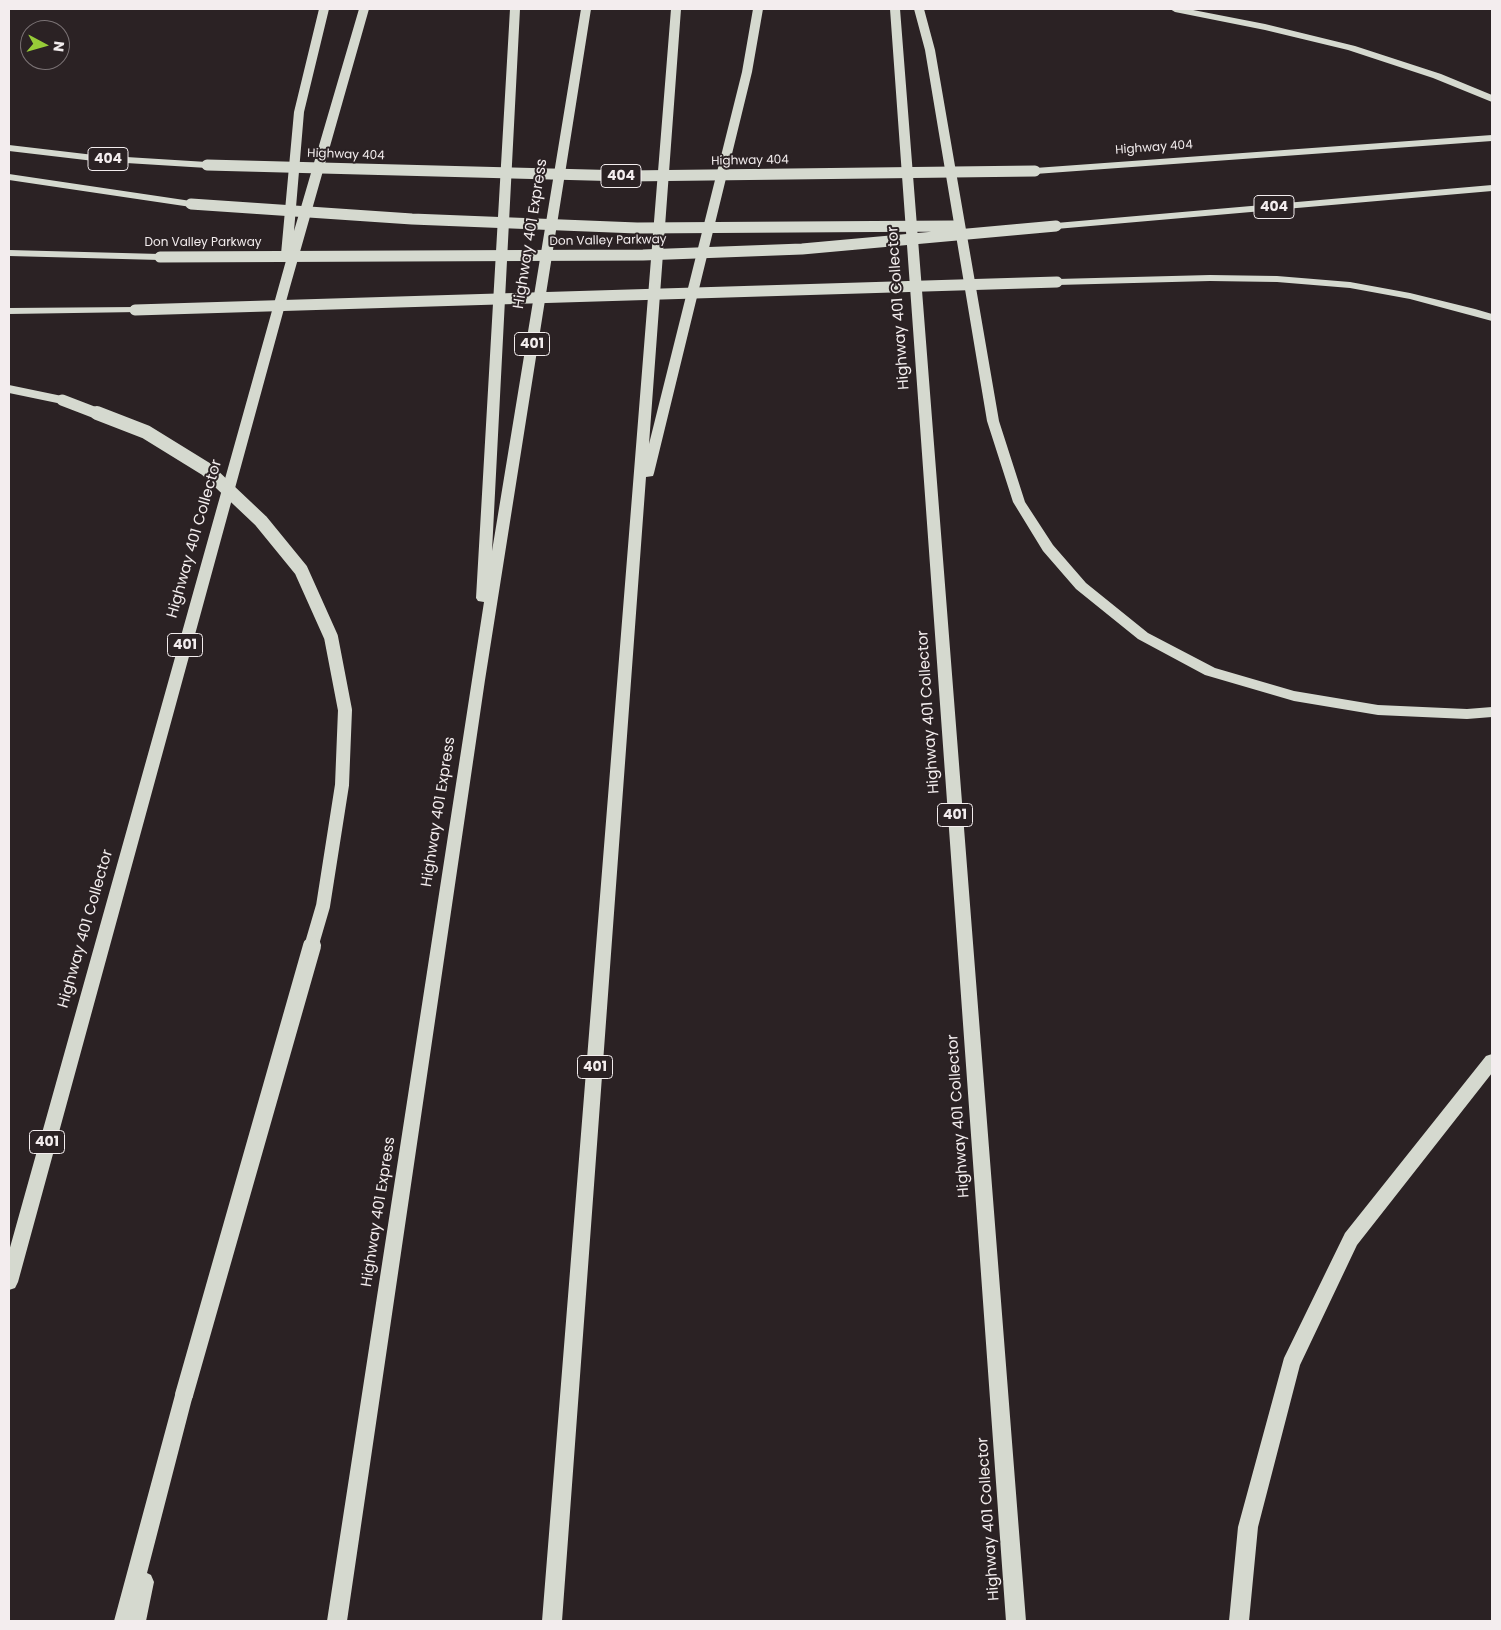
<!DOCTYPE html>
<html>
<head>
<meta charset="utf-8">
<style>
	body { margin:0 }
	#map { position:relative; width:1501px; height:1630px; overflow:hidden; background:#2b2224; font-family:Poppins,sans-serif }
	canvas { display:block }
	.frame { position:absolute; inset:0; border:10px solid #f3edee; pointer-events:none }
	.north { position:absolute; left:20px; top:20px; width:50px; height:50px; box-sizing:border-box; background:#2b2224; border:1px solid #7b7375; border-radius:50%; rotate:96deg; font-size:14px; font-weight:700; line-height:20px; text-align:center; color:#f3edee }
	.north::after { content:''; display:block; margin:auto; width:18px; height:22px; background:#97cc38; clip-path:polygon(50% 0,100% 100%,50% 72%,0 100%) }
</style>
</head>
<body>
<div id="map">
<canvas width="1501" height="1630"></canvas>
<div class="frame"></div>
<div class="north">N</div>
</div>
<script>
const c = document.querySelector('canvas').getContext('2d');
c.lineJoin = 'round';
const poly = rows => new Path2D(rows.map(r => 'M' + r).join(''));
function fill(path, color) { c.fillStyle = color; c.fill(path, 'evenodd'); }
function stroke(path, color, width, dash) { c.strokeStyle = color; c.lineWidth = width; c.lineCap = dash ? 'butt' : 'round'; c.setLineDash(dash || []); c.stroke(path); }
function label(font, color, halo, rows, align = 'center') {
  c.font = font + ' Poppins,sans-serif'; c.lineWidth = 4; c.setLineDash([]); c.textBaseline = 'middle'; c.strokeStyle = halo; c.fillStyle = color; for (const [text, x, y, turn = 0] of rows) {
    c.save(); c.translate(x, y); c.rotate((+turn || 0) * Math.PI / 180); c.textAlign = isNaN(turn) ? turn : align; if (halo) c.strokeText(text, 0, 0); c.fillText(text, 0, 0); c.restore();
  }
}
const motorway = poly([
	[319,9,329,9,304,112,294,231,359,9,369,9,290,287,18,1282,15,1288,9,1290,9,1251,287,257,281,254,294,112,319,9],
	[510,9,520,9,492,551,581,9,591,9,485,680,347,1621,327,1621,484,602,478,601,476,598,510,9],
	[671,9,681,9,649,444,742,72,753,9,763,9,752,72,654,473,653,476,646,477,562,1621,542,1621,671,9],
	[890,9,900,9,1026,1621,1006,1621,890,9],
	[914,9,924,9,935,50,999,421,1025,502,1053,545,1086,583,1148,633,1215,668,1294,691,1378,705,1467,709,1492,707,1492,717,1467,719,1378,715,1294,701,1205,675,1138,639,1076,589,1043,551,1013,502,987,421,925,50,914,9],
	[1170,9,1188,9,1265,24,1355,46,1441,74,1492,95,1492,102,1433,78,1348,50,1265,30,1175,12,1170,9],
	[1492,135,1492,141,1035,174,1030,171,1035,168,1492,135],
	[9,145,94,155,207,162,212,165,207,168,94,161,9,151,9,145],
	[9,174,191,201,196,204,191,207,9,180,9,174],
	[1492,185,1492,191,1056,229,1050,226,1056,223,1492,185],
	[9,250,160,254,166,257,160,260,9,256,9,250],
	[1210,275,1277,276,1350,282,1410,293,1475,309,1492,314,1492,321,1410,299,1350,288,1277,282,1210,281,1057,285,1051,282,1057,279,1210,275],
	[135,307,141,310,139,312,9,314,9,308,135,307],
	[9,385,62,396,68,400,62,404,9,393,9,385],
	[1492,1054,1492,1073,1357,1245,1300,1365,1258,1527,1249,1621,1229,1621,1238,1527,1284,1358,1345,1233,1486,1056,1492,1054],
	[184,1386,191,1389,193,1395,147,1573,151,1575,154,1582,146,1621,114,1621,175,1395,177,1389,184,1386]
]);
const motorwayBridgeFar2 = poly([
	[207,165,627,176,1035,171],
	[191,204,412,219,637,228,954,226],
	[160,257,643,255,802,249,1056,226],
	[135,310,1057,282],
	[62,400,101,415]
]);
const motorwayBridgeFar1 = poly([
	[97,413,146,432,206,469,261,521,301,570,331,637,345,710,342,785,323,906,311,947]
]);
const motorwayBridge = poly([
	[184,1395,312,946]
]);
const farStreetnames = [
	["Highway 404",1154,148,-4],
	["Highway 404",346,155,2],
	["Highway 404",750,161,-1],
	["Don Valley Parkway",608,241,-1],
	["Don Valley Parkway",203,243]
];
const shields = [
	[108,159,40],
	[621,176,40],
	[1274,207,40],
	[532,344,35],
	[185,645,35],
	[955,815,35],
	[595,1067,35],
	[47,1142,35]
];
const shieldNames = [
	["404",108,159],
	["404",621,176],
	["404",1274,207],
	["401",532,344],
	["401",185,645],
	["401",955,815],
	["401",595,1067],
	["401",47,1142]
];
const streetNames = [
	["Highway 401 Express",531,234,-81],
	["Highway 401 Collector",899,308,-94],
	["Highway 401 Collector",195,539,-74],
	["Highway 401 Collector",929,712,-94],
	["Highway 401 Express",439,812,-81],
	["Highway 401 Collector",86,929,-74],
	["Highway 401 Collector",959,1116,-94],
	["Highway 401 Express",379,1212,-81],
	["Highway 401 Collector",989,1519,-94]
];
fill(motorway, '#d5d9cf');
stroke(motorwayBridgeFar2, '#d5d9cf', 11);
stroke(motorwayBridgeFar1, '#d5d9cf', 14);
stroke(motorwayBridge, '#d5d9cf', 18);
label('12px', '#f3edee', '#2b2224', farStreetnames);
for (const [x, y, w] of shields) { const box = new Path2D(); box.roundRect(x - w / 2, y - 11.5, w, 23, 4); c.fillStyle = '#2b2224'; c.fill(box); stroke(box, '#f3edee', 1); }
label('bold 14px', '#f3edee', null, shieldNames);
label('15px', '#f3edee', '#2b2224', streetNames);
</script>
</body>
</html>
